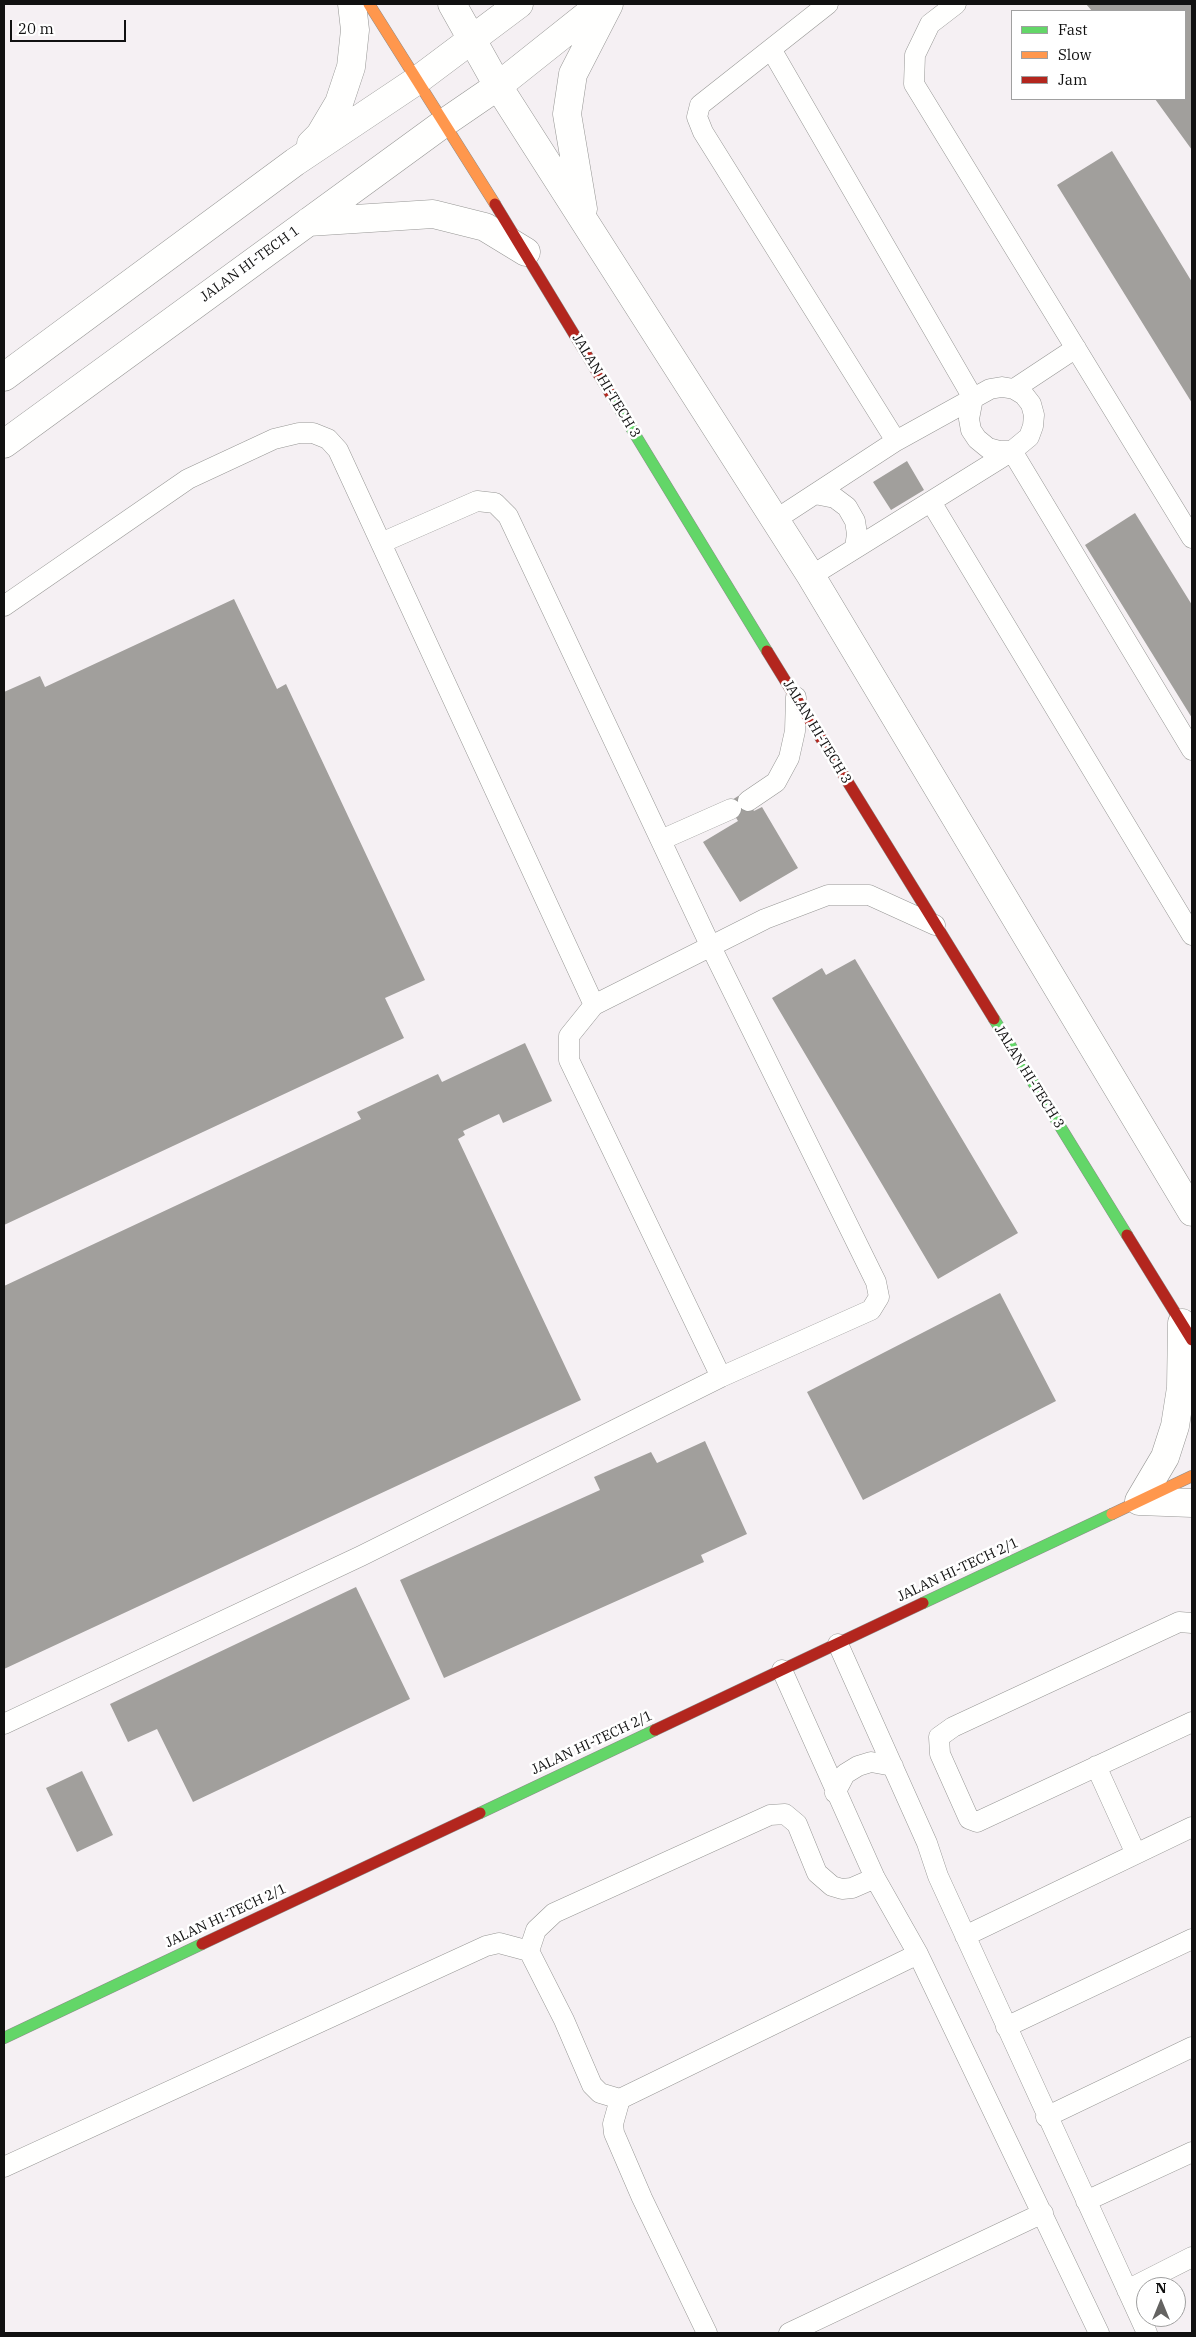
<!DOCTYPE html>
<html>
<head>
<meta charset="utf-8">
<style>
	body { margin:0 }
	#map { position:relative; width:1196px; height:2337px; overflow:hidden; background:#fdfcf7; font-family:"IBM Plex Serif",serif }
	canvas { display:block }
	.frame { position:absolute; inset:0; border:5px solid #111; pointer-events:none }
	.legend { position:absolute; left:1011px; top:10px; width:175px; height:90px; box-sizing:border-box; background:#fff; border:1px solid #a0a0a0; margin:0; padding:6px 9px; list-style:none; font-size:15px; color:#111 }
	.legend li { display:flex; align-items:center; gap:10px; height:25px }
	.legend b { width:25px; border:1px solid #a0a0a0 }
	.north { position:absolute; left:1136px; top:2277px; width:50px; height:50px; box-sizing:border-box; background:#fff; border:1px solid #a0a0a0; border-radius:50%; rotate:0deg; font-size:14px; font-weight:700; line-height:20px; text-align:center; color:#111 }
	.north::after { content:''; display:block; margin:auto; width:18px; height:22px; background:#646362; clip-path:polygon(50% 0,100% 100%,50% 72%,0 100%) }
	.scale { position:absolute; left:10px; top:20px; width:116px; height:22px; box-sizing:border-box; border:2px solid #111; border-top:0; padding-left:6px; font-size:15px; line-height:18px; white-space:nowrap; color:#111; -webkit-text-stroke:4px #fff; paint-order:stroke }
</style>
</head>
<body>
<div id="map">
<canvas width="1196" height="2337"></canvas>
<div class="frame"></div>
<ul class="legend">
<li><b style="height:6px;background:#63d668"></b>Fast</li>
<li><b style="height:6px;background:#ff974d"></b>Slow</li>
<li><b style="height:6px;background:#b3261e"></b>Jam</li>
</ul>
<div class="north">N</div>
<div class="scale">20 m</div>
</div>
<script>
const c = document.querySelector('canvas').getContext('2d');
c.lineJoin = 'round';
function fill(path, color) { c.fillStyle = color; c.fill(path, 'evenodd'); }
const poly = rows => new Path2D(rows.map(r => 'M' + r).join(''));
function stroke(path, color, width, dash) { c.strokeStyle = color; c.lineWidth = width; c.lineCap = dash ? 'butt' : 'round'; c.setLineDash(dash || []); c.stroke(path); }
function label(font, color, halo, rows, align = 'center') {
  c.font = font + ' "IBM Plex Serif",serif'; c.lineWidth = 5; c.setLineDash([]); c.textBaseline = 'middle'; c.strokeStyle = halo; c.fillStyle = color; for (const [text, x, y, turn = 0] of rows) {
    c.save(); c.translate(x, y); c.rotate((+turn || 0) * Math.PI / 180); c.textAlign = isNaN(turn) ? turn : align; if (halo) c.strokeText(text, 0, 0); c.fillText(text, 0, 0); c.restore();
  }
}
const industrial = poly([
	[4,4,1192,4,1192,2333,4,2333],
	[1012,11,1185,11,1185,99,1012,99],
	[1146,2287,1176,2287,1176,2317,1146,2317]
]);
const building = poly([
	[1086,4,1192,4,1192,150,1155,99,1185,99,1185,11,1092,11],
	[1112,151,1192,282,1192,403,1057,185],
	[907,461,924,490,891,510,873,482],
	[1135,513,1192,605,1192,718,1085,545],
	[234,599,277,689,286,684,425,980,385,998,404,1038,4,1225,4,692,40,676,45,687],
	[743,793,754,811,762,807,798,868,740,902,703,842,738,821,727,803],
	[855,959,1018,1233,938,1279,772,998,822,968,826,975],
	[525,1043,552,1101,503,1123,499,1114,463,1131,465,1135,458,1139,581,1400,4,1669,4,1286,361,1119,357,1112,438,1074,442,1082],
	[1000,1293,1056,1401,863,1500,807,1392],
	[705,1441,747,1534,701,1555,704,1562,444,1678,400,1580,600,1490,594,1477,651,1452,657,1463],
	[356,1587,410,1699,193,1802,157,1729,128,1742,110,1704],
	[82,1771,113,1835,77,1852,46,1788]
]);
const lane = poly([
	[828,4,700,105,697,117,703,132,896,441],
	[956,4,930,24,915,55,914,84,1192,538],
	[771,49,973,398,969,419,971,430,977,439,988,448,999,451,1012,451,1192,750],
	[1014,389,1076,348],
	[815,494,835,498,847,507,855,521,857,534,855,548],
	[931,502,1192,935],
	[775,520,896,441,990,389,1002,387,1014,389,1024,395,1031,404,1034,415,1033,426,1029,437,1012,451,811,576],
	[4,606,188,479,274,439,299,433,313,433,328,439,338,450,594,1005],
	[748,801,776,782,789,758,795,731,796,697],
	[661,840,731,809],
	[721,1377,569,1060,569,1036,594,1005,765,919,828,895,869,895,935,925],
	[1192,1623,1179,1622,953,1727,939,1737,940,1754,969,1819,977,1822,1192,1722],
	[838,1644,927,1843,938,1876,1147,2333],
	[782,1670,875,1878,918,1954,1099,2333],
	[4,1724,361,1556,721,1377,871,1310,879,1297,876,1282,711,947,508,516,495,503,477,501,381,543],
	[1096,1766,1136,1854],
	[835,1793,845,1774,858,1766,871,1762,893,1766],
	[875,1878,852,1888,842,1889,832,1886,817,1873,797,1824,785,1814,770,1815,554,1913,536,1930,529,1951,564,2020,592,2085,600,2093,620,2099,918,1954],
	[965,1936,1192,1827],
	[1006,2027,1192,1939],
	[620,2099,613,2124,614,2133,642,2198,707,2333],
	[1046,2117,1192,2047],
	[4,2167,486,1946,499,1943,529,1951],
	[1086,2201,1192,2152],
	[1127,2290,1192,2257],
	[789,2333,1043,2213]
]);
const street = poly([
	[452,4,498,86,811,576,1192,1212],
	[311,144,320,135,339,103,351,67,355,30,352,4],
	[583,209,567,114,573,74,609,4],
	[308,222,433,214,485,227,526,252],
	[4,377,295,162,419,79,519,4],
	[4,444,444,123,498,86,601,4],
	[1182,1323,1181,1388,1175,1426,1165,1457,1139,1501,1192,1503]
]);
const fast = poly([
	[611,395,767,651],
	[994,1019,1127,1235],
	[923,1603,1112,1514],
	[480,1813,655,1730],
	[4,2038,202,1944]
]);
const slow = poly([
	[369,4,495,204],
	[1112,1514,1192,1476]
]);
const jam = poly([
	[495,204,611,395],
	[767,651,994,1019],
	[1127,1235,1192,1340],
	[655,1730,923,1603],
	[202,1944,480,1813]
]);
const streetNames = [
	["JALAN HI-TECH 1",250,264,-36],
	["JALAN HI-TECH 3",606,386,59],
	["JALAN HI-TECH 3",817,732,59],
	["JALAN HI-TECH 3",1029,1077,58],
	["JALAN HI-TECH 2/1",958,1570,-25],
	["JALAN HI-TECH 2/1",592,1743,-25],
	["JALAN HI-TECH 2/1",226,1916,-25]
];
fill(industrial, '#f5f0f3');
fill(building, '#a19f9c');
stroke(lane, '#979795', 21);
stroke(street, '#979795', 29);
stroke(fast, '#8e8d8b', 12);
stroke(slow, '#8e8d8b', 12);
stroke(jam, '#8e8d8b', 12);
stroke(lane, '#fffffe', 20);
stroke(street, '#fffffe', 28);
stroke(fast, '#63d668', 11);
stroke(slow, '#ff974d', 11);
stroke(jam, '#b3261e', 11);
label('14px', '#111', '#fff', streetNames);
</script>
</body>
</html>
